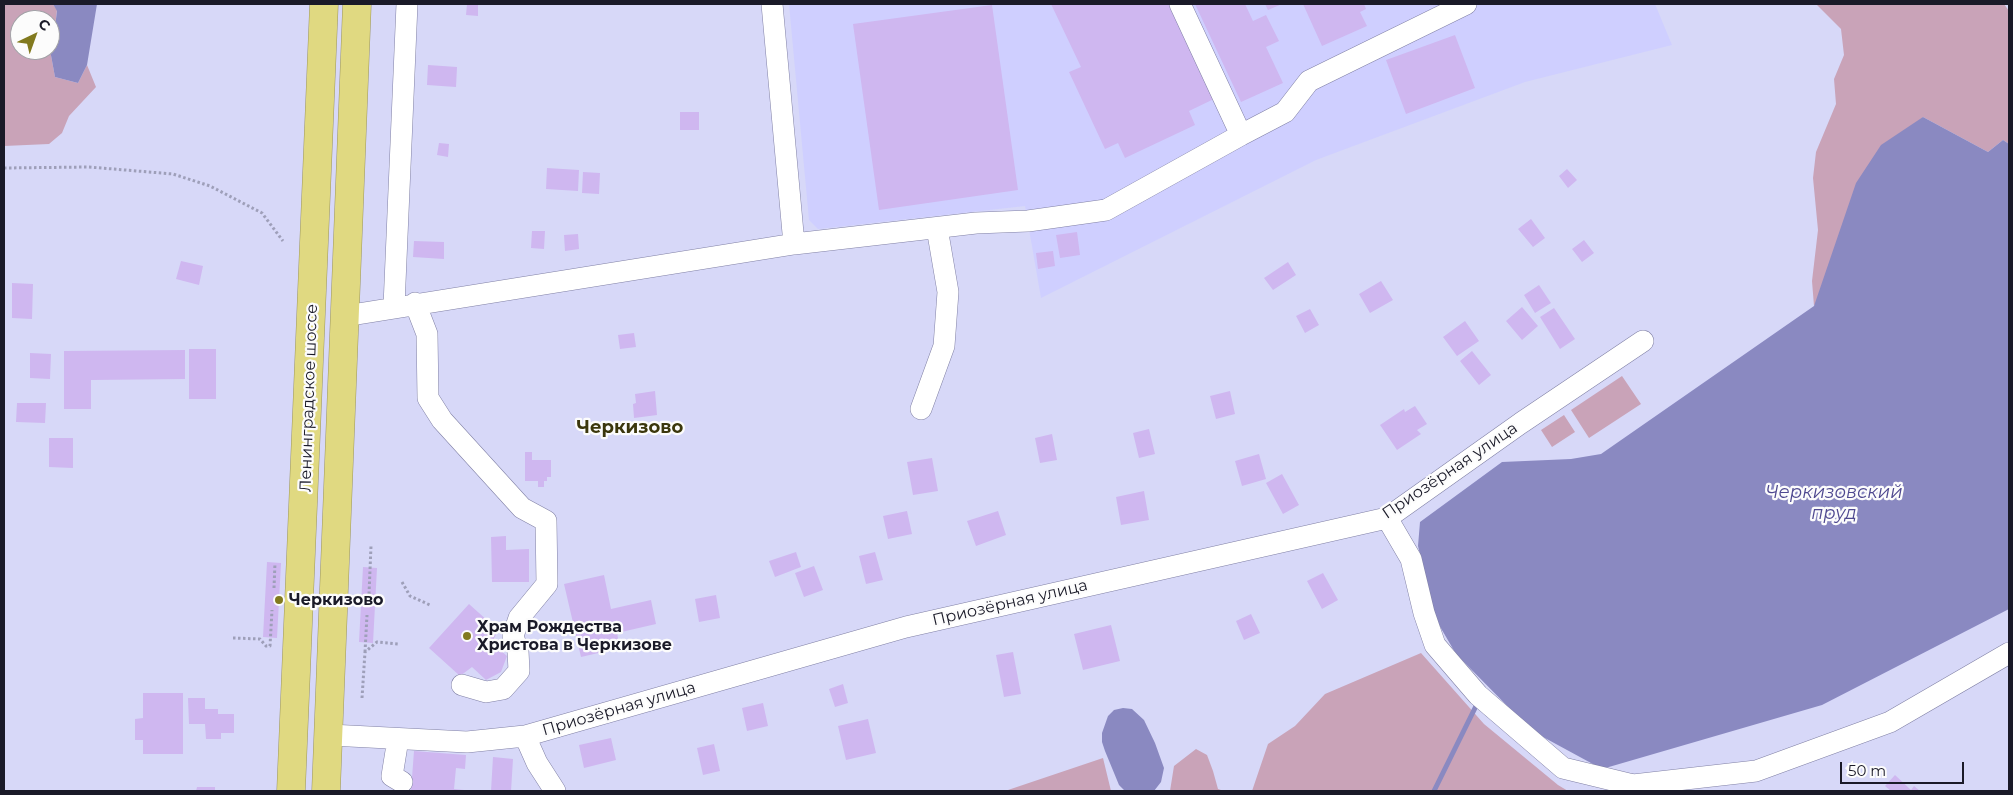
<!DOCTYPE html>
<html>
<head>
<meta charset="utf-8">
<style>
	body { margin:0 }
	#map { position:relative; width:2013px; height:795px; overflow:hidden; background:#d7d8f8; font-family:Montserrat,sans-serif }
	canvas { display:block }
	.frame { position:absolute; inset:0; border:5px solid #1a1a28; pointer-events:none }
	.north { position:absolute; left:10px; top:10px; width:50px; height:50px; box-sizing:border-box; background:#fcfcfc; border:1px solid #a2a2a7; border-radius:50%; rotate:42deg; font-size:14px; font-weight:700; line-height:20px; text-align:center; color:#1a1a28 }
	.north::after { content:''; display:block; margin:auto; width:18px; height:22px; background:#827a1f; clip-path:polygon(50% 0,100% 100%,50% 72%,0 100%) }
	.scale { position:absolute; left:1840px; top:762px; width:124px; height:22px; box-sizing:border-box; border:2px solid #1a1a28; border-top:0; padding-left:6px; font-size:15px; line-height:18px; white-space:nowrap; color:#1a1a28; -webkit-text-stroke:4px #fcfcfc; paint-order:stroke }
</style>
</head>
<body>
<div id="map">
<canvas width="2013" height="795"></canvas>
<div class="frame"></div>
<div class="north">С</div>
<div class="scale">50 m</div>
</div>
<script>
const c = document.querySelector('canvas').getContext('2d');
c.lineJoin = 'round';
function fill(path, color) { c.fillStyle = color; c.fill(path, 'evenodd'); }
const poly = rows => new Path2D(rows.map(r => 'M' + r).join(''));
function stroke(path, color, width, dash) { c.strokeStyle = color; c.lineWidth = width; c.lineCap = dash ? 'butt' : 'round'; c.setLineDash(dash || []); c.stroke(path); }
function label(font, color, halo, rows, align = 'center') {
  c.font = font + ' Montserrat,sans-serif'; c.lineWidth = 4.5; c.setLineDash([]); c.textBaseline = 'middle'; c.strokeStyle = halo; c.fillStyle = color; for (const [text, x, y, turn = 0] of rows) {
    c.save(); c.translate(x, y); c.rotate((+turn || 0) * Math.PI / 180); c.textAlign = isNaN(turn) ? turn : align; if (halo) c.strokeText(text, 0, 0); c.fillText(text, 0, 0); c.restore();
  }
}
const built = poly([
	[789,4,1655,4,1672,45,1525,82,1316,160,1041,298,1025,206,818,229,809,220]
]);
const green = poly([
	[4,4,53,4,57,10,55,27,50,39,50,20,20,20,20,50,50,50,55,77,78,83,87,65,96,87,69,116,62,133,49,144,4,146],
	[1816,4,2004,4,2009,11,2009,144,2003,140,1988,152,1923,117,1814,306,1812,281,1818,230,1813,178,1816,152,1836,104,1834,79,1844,55,1841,29],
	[1622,376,1641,404,1589,438,1571,410],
	[1564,415,1575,432,1552,447,1541,430],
	[1421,653,1484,724,1558,785,1568,791,1252,791,1268,744,1295,726,1325,694],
	[1196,749,1207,755,1213,771,1218,789,1224,791,1170,791,1174,766],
	[1103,758,1111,791,1005,791]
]);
const water = poly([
	[53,4,97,4,87,65,78,83,55,77,50,50,50,39,55,27,57,11],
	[1923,117,1988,152,2003,140,2009,144,2009,609,1822,705,1602,769,1532,731,1456,654,1435,618,1418,546,1420,522,1502,462,1571,459,1601,454,1814,306,1856,183,1881,145],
	[1123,708,1132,709,1144,720,1155,743,1164,768,1161,782,1154,791,1125,791,1119,785,1105,751,1102,742,1102,733,1108,716,1114,710]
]);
const stream = poly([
	[1434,791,1478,702]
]);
const building = poly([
	[467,4,478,4,478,16,466,15],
	[1051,4,1172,4,1216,98,1189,111,1195,125,1125,158,1118,143,1105,149,1069,72,1081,67],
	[1195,4,1245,4,1253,21,1266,15,1279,41,1266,47,1283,83,1241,102],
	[1265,4,1282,4,1268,10],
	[1303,4,1364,4,1366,9,1360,12,1367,26,1322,46],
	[992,5,1018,190,879,210,853,24],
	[1455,35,1475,88,1406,114,1386,60],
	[428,65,457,67,456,87,427,85],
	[680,112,699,112,699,130,680,130],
	[439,143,449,144,448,157,437,155],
	[547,168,579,170,578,191,546,189],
	[1567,169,1577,180,1568,188,1559,176],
	[583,172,600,173,599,194,582,193],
	[1531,219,1545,238,1533,247,1518,229],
	[532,231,545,231,544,249,531,248],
	[1077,232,1080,255,1060,258,1056,235],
	[578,234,579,249,565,251,564,235],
	[1584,240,1594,253,1582,262,1572,249],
	[414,241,444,242,444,259,413,257],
	[1053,251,1055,266,1038,269,1036,253],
	[181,261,203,266,199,285,176,279],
	[1288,262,1296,275,1273,290,1264,278],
	[1381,281,1393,300,1370,313,1359,294],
	[12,283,33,284,32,319,12,318],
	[1539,285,1551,303,1535,313,1524,295],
	[1522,307,1538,326,1522,340,1506,321],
	[1554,308,1575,339,1560,349,1540,317],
	[1310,309,1319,325,1305,333,1296,316],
	[1465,321,1479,341,1457,356,1443,337],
	[634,333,636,347,620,349,618,335],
	[189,349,216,349,216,399,189,399],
	[185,350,185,379,91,380,91,409,64,409,64,351],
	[1472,351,1491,375,1479,385,1460,361],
	[30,353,51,354,50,379,30,378],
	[655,391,657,415,634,418,633,404,636,403,635,394],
	[1230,391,1235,414,1216,419,1210,396],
	[17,403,46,403,45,423,16,422],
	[1415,406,1427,424,1417,430,1421,434,1397,450,1380,425,1404,409,1405,412],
	[1149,429,1155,454,1139,458,1133,433],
	[1052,434,1057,460,1040,463,1035,438],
	[49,438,73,438,73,468,49,467],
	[525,452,532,452,532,460,551,460,551,477,547,477,547,481,544,481,544,487,538,487,538,481,525,481],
	[1259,454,1266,479,1242,486,1235,461],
	[932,458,938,491,913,495,907,462],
	[1282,474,1299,505,1283,514,1266,483],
	[1144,491,1149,520,1121,525,1116,497],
	[907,511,912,534,888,539,883,516],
	[998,511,1006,535,976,546,967,521],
	[506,536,506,550,529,549,529,582,492,582,491,537],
	[796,552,801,567,775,577,769,561],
	[875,552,883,580,866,584,859,556],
	[267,562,281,563,277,638,263,637],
	[814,566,823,590,804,597,795,573],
	[363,567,377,568,373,643,359,642],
	[1323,573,1338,600,1322,609,1307,581],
	[604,575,611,609,651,600,656,624,617,633,620,648,581,657,564,584],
	[716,595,720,618,699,622,695,599],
	[469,604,498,630,492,643,507,656,501,672,486,680,472,667,460,676,429,648],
	[1251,614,1260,633,1244,640,1236,621],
	[1111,625,1120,661,1083,670,1074,634],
	[1013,652,1021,694,1004,697,996,655],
	[843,684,848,703,835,707,829,689],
	[143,693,183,693,183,754,143,754,143,740,135,740,135,719,143,718],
	[188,698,205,698,205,709,218,709,218,714,234,714,234,733,221,733,221,739,206,739,205,724,189,724],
	[763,703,768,726,747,731,742,708],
	[868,719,876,753,846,760,838,726],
	[611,738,616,760,584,768,579,745],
	[714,744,720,771,703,775,697,748],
	[414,751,466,755,465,769,456,768,454,789,464,790,464,791,411,791],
	[493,757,513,759,511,791,491,791],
	[1895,775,1911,790,1914,786,1920,791,1891,791,1885,786],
	[197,787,215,787,215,791,196,791]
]);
const path = poly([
	[4,168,89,167,173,174,210,186,262,213,283,241],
	[402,582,410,596,430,605],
	[274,588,275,563],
	[369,594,371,546],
	[233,638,260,639,266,646,270,646,272,610],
	[365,652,367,615],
	[362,698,365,652,377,642,398,644]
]);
const minor = poly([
	[772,4,794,244],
	[1180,4,1241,135],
	[415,303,427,334,428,398,442,420,522,508,546,521,547,584,519,618,513,636,518,651,519,671,503,689,486,692,462,685],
	[394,306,407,4],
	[345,316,794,244,976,223,1028,221,1106,210,1241,135,1285,112,1309,81,1466,4],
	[921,409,944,346,948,292,937,228],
	[1387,518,1411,559,1424,613,1435,645,1478,695,1563,768,1633,785,1756,771,1890,722,2009,653],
	[330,735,467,742,525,736,906,627,1387,518,1521,423,1643,341],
	[525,736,537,763,555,791],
	[398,739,392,776,402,782]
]);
const highway = poly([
	[291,791,324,4],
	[326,791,357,4]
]);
const markers = [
	[279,600,5,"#827a1f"],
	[467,636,5,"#827a1f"]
];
const streetNames = [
	["Ленинградское шоссе",309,398,-88],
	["Приозёрная улица",1450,471,-34],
	["Приозёрная улица",1010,603,-13],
	["Приозёрная улица",619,709,-16]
];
const poiNames = [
	["Черкизово",289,600],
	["Храм Рождества",477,627],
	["Христова в Черкизове",477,645]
];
const neighbourhoodNames = [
	["Черкизово",630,428]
];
const waterNames = [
	["Черкизовский",1834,493],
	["пруд",1834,514]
];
fill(built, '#cfcfff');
fill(green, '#c9a3b8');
fill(water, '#8a89c1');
stroke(stream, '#8a89c1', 5);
fill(building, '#cfb7f0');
stroke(minor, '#8080a5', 22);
stroke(highway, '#9b9662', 29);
stroke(path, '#9e9fb9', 3, [2.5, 2.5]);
stroke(minor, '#fff', 21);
stroke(highway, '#e0d981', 28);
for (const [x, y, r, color] of markers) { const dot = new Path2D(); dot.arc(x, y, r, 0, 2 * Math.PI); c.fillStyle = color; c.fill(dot); stroke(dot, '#fcfcfc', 2); }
label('16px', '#1a1a28', '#fcfcfc', streetNames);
label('bold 16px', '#1a1a28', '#fcfcfc', poiNames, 'left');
label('bold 18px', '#3b370d', '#fcfcfc', neighbourhoodNames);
label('italic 18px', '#4f4990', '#fcfcfc', waterNames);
</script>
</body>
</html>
